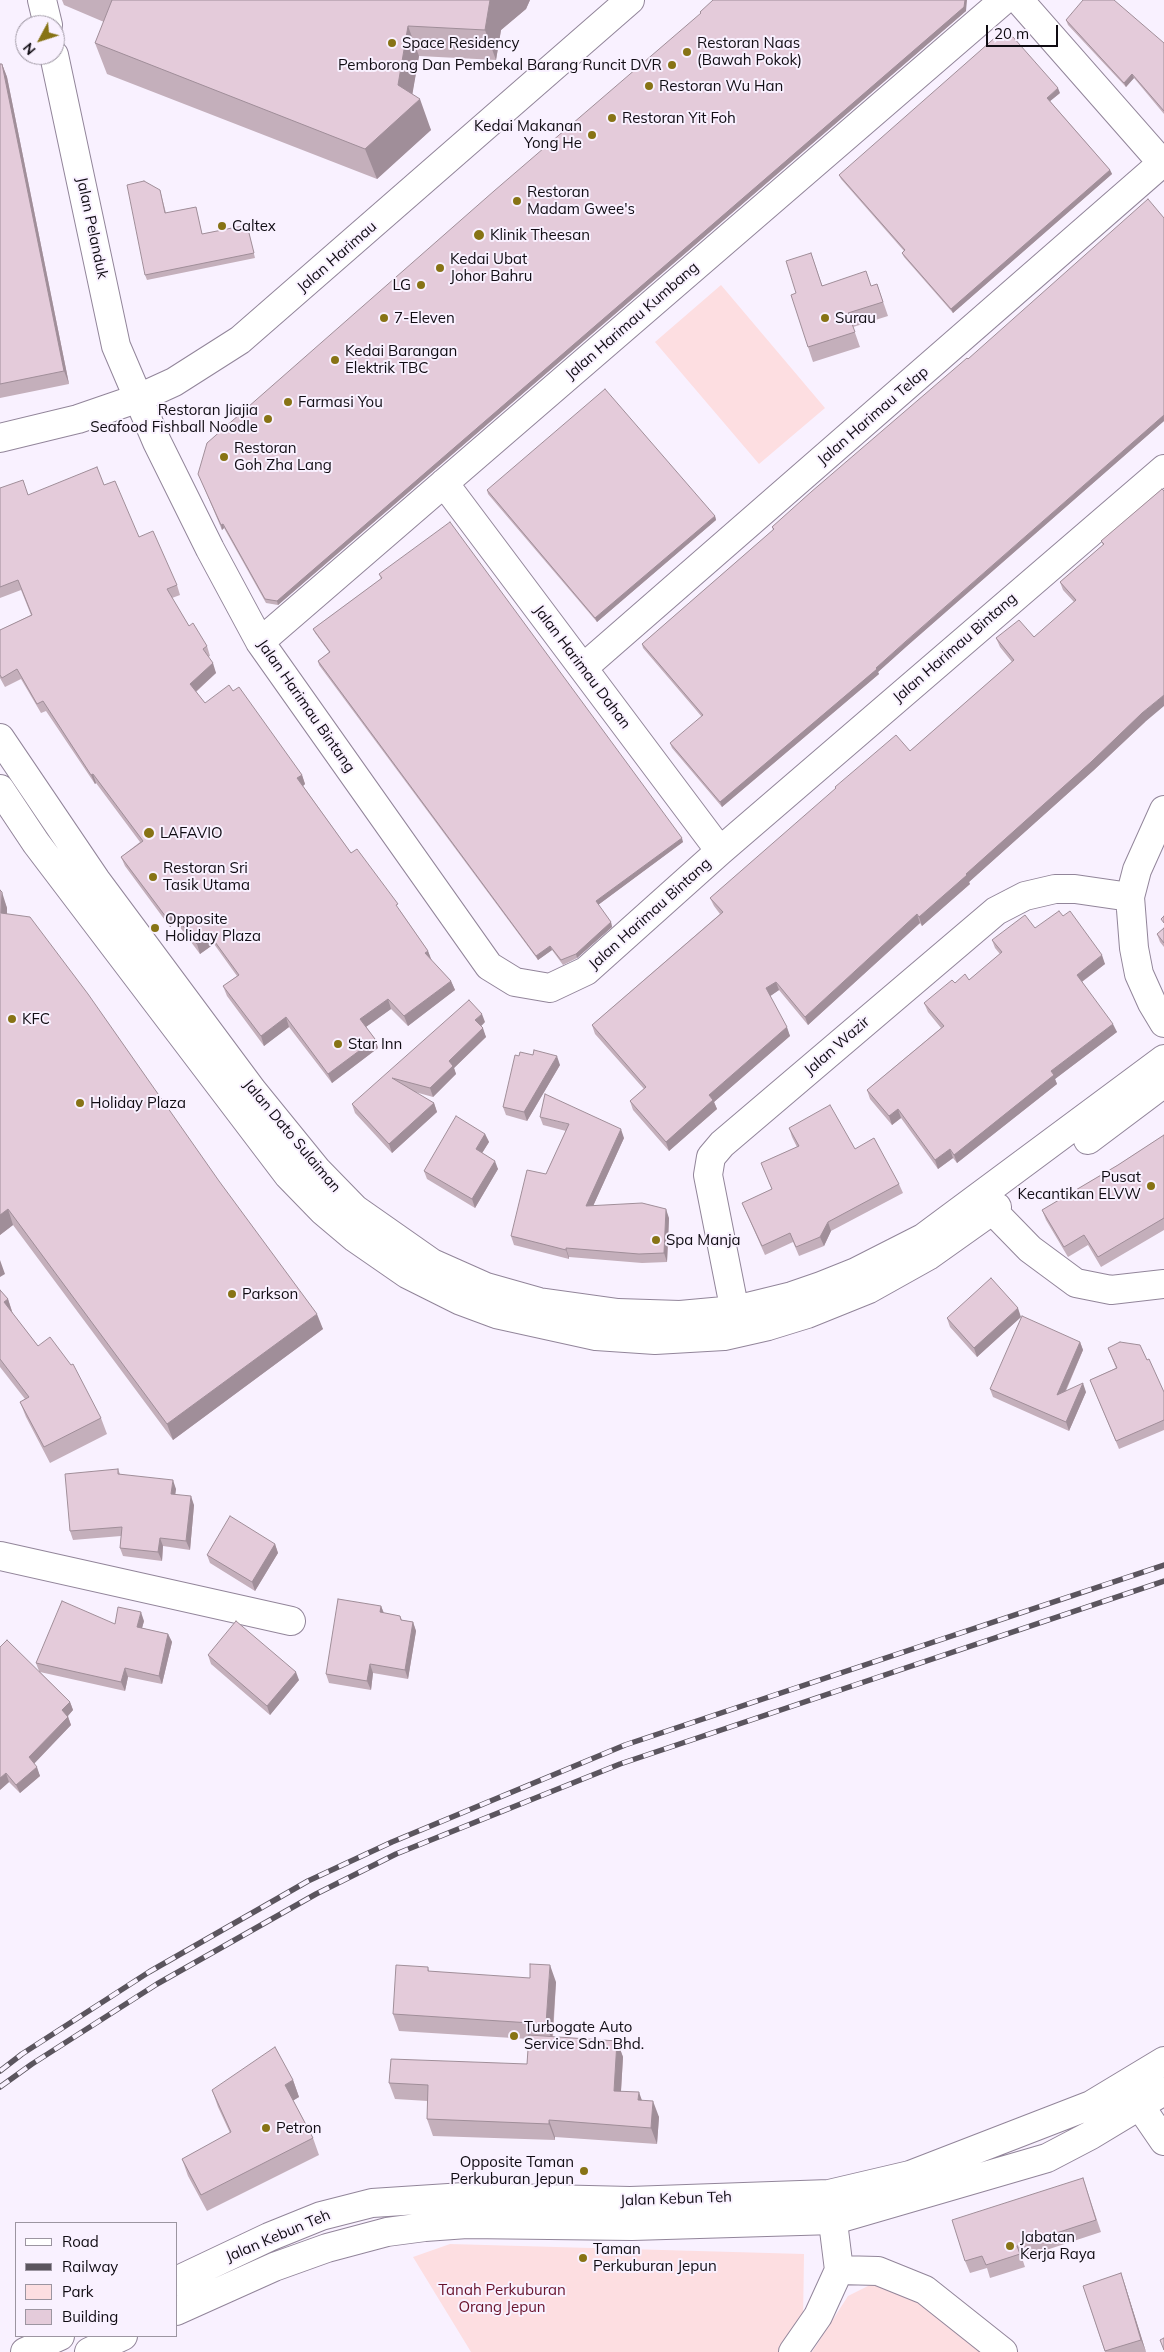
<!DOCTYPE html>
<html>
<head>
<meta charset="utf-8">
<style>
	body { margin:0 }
	#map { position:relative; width:1164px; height:2352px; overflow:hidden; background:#f9f1ff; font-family:Mulish,sans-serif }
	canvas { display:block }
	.legend { position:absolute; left:15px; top:2222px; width:162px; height:115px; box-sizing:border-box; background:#f9f1ff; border:1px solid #9c95a1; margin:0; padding:6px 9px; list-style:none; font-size:15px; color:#100c13 }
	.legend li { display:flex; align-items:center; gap:10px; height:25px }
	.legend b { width:25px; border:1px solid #9c95a1 }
	.north { position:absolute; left:15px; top:15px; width:50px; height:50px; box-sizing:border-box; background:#f9f1ff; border:1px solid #9c95a1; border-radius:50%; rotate:230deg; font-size:14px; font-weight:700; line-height:20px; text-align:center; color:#100c13 }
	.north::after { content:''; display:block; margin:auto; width:18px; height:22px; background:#877315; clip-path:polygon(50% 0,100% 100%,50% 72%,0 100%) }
	.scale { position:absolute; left:986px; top:25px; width:72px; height:22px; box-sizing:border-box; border:2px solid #100c13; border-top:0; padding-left:6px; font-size:15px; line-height:18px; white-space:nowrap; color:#100c13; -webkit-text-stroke:4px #f9f1ff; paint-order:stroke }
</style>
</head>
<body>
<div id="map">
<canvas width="1164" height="2352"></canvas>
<ul class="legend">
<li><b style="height:6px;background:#fff"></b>Road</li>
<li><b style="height:6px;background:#5b555e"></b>Railway</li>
<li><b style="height:14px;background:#fddee1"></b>Park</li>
<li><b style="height:14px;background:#e4cbda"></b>Building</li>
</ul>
<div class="north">N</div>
<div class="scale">20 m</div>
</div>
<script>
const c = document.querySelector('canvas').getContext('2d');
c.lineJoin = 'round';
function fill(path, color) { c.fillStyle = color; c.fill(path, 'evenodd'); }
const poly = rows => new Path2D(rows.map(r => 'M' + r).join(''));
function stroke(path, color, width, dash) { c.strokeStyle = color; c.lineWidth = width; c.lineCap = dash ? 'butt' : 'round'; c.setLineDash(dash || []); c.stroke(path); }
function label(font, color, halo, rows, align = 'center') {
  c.font = font + ' Mulish,sans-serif'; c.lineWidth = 4; c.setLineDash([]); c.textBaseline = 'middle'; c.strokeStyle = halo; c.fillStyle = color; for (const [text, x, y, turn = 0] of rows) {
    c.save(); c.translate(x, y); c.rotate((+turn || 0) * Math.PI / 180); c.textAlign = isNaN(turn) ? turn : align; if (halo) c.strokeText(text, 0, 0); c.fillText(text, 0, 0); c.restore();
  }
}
const green = poly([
	[721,285,825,408,759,464,655,342],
	[450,2244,804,2254,803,2322,782,2352,471,2352,413,2257],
	[888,2276,981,2352,812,2352,848,2296]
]);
const minor = poly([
	[42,0,48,25],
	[1019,0,1164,165],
	[54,55,116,346,157,442,210,549,260,642,489,966,515,982,550,988,586,971,720,851,1164,469],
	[0,438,78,419,139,398,174,382,240,340,630,0],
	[444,483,720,851],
	[260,642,1004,0],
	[583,668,1162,163],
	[0,738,96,880,252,1090,317,1170,355,1209,432,1263,486,1287,539,1302,618,1313,680,1315,735,1310,792,1296,821,1286,856,1272,923,1238,1164,1059],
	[0,789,36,843,288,1175,323,1211,355,1238,407,1274,461,1301,496,1314,596,1336,655,1340,724,1336,768,1326,807,1314,869,1289,928,1256,997,1207],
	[1164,810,1137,870,1130,897,1134,948,1139,974,1152,1003,1164,1023],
	[1088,1140,1164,1083],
	[983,1197,993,1211,1030,1249,1076,1283,1111,1290,1164,1284],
	[738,1327,708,1175,711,1157,722,1144,996,911,1025,896,1055,889,1075,889,1130,897],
	[0,1556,291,1621],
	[1140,2106,1164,2141],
	[839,2270,878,2271,925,2290,1003,2352],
	[793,2352,818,2316,839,2270,830,2198]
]);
const major = poly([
	[176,2281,269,2237,321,2216,372,2203,464,2197,630,2201,829,2194,910,2175,1091,2105,1164,2061],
	[176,2311,274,2267,327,2248,387,2232,425,2227,467,2224,632,2226,834,2220,1047,2158,1091,2135,1164,2091],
	[25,2352,60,2336],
	[89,2352,123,2336]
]);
const rail = poly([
	[0,2071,22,2054,149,1972,308,1881,392,1842,625,1745,1164,1565],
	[0,2087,32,2064,157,1984,316,1894,396,1854,620,1764,1164,1581]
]);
const wall = poly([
	[62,0,530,0,526,9,501,30,496,60,419,56,412,94,431,130,377,179,107,74,95,43,104,22,64,5],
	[966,11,278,605,266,603,224,528,222,530,200,478,701,14,700,12],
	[1066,20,1164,43,1164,114,1134,78,1126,87,1068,25],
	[0,64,2,64,7,77,69,384,0,398],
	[1060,93,1050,101,1110,170,1112,174,953,313,904,257,902,253,904,251,841,179,839,175],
	[160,190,166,213,196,207,202,234,247,225,255,258,147,280,145,275],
	[1164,218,1164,421,907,646,878,672,879,674,722,807,672,748,670,743,702,717,643,648,642,644,773,530,772,527,968,359],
	[811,253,822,285,871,286,877,284,888,316,853,327,860,347,813,362,808,347,796,293],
	[104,485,139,537,177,585,180,595,172,598,189,626,207,646,210,656,208,657,216,673,196,692,205,703,233,691,302,775,305,784,303,786,351,853,401,912,428,951,431,960,451,981,455,990,408,1026,391,1009,366,1027,375,1039,378,1048,332,1083,289,1027,264,1046,227,996,223,986,237,976,214,944,200,954,176,922,170,927,125,866,121,857,140,842,96,783,95,784,46,711,41,713,21,679,5,687,0,678,0,630,31,615,21,590,0,598,0,488,28,495],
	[1162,489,1145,722,1094,770,969,882,970,884,922,926,920,923,808,1025,779,990,770,996,790,1036,714,1102,717,1109,669,1151,633,1110,630,1101,644,1089,595,1034,592,1025,720,914,714,906,710,898,836,789,835,787,910,751,1012,662,1000,647,996,638,1034,637,1074,602,1063,590,1060,582,1103,545,1101,541],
	[487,490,715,516,716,520,597,622,488,494],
	[379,574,683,842,598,905,611,922,612,927,577,958,563,965,552,950,538,960,319,665,318,661,329,652,315,633,313,629,381,579],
	[0,890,7,908,7,914,323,1329,173,1440,13,1225,0,1235],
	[1063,916,1105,964,1082,982,1117,1032,1055,1079,1057,1084,957,1163,953,1158,938,1169,901,1118,892,1125,870,1099,867,1090,941,1028,928,1012,924,1003,955,983,969,980,1000,954,995,948,992,940,1035,928],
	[1164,928,1164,947,1160,942,1157,934],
	[485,1022,481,1026,486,1037,454,1068,456,1074,433,1097,415,1092,434,1103,437,1112,392,1153,355,1113,352,1104],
	[533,1055,560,1065,527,1121,506,1115,503,1107,519,1056],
	[540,1117,624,1138,593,1206,669,1218,667,1262,642,1263,569,1257,569,1259,514,1245,511,1236,546,1174,566,1131,543,1125],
	[789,1128,855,1149,899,1184,903,1193,831,1231,824,1246,799,1256,793,1242,765,1255,742,1203,772,1189,761,1163,797,1147,792,1137],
	[485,1134,489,1142,482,1153,498,1169,475,1208,427,1179,424,1171],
	[1164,1135,1164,1230,1101,1267,1088,1245,1068,1257,1046,1220,1042,1210,1118,1165],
	[0,1290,8,1299,13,1314,38,1346,101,1418,107,1434,50,1463,26,1417,20,1402,25,1399,0,1367],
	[1021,1317,977,1357,950,1327,947,1318],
	[1080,1342,1083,1350,1066,1391,1086,1392,1069,1431,993,1397,990,1389],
	[1108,1348,1147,1360,1164,1392,1164,1430,1119,1449,1090,1380,1116,1368],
	[118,1469,120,1474,176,1489,175,1495,194,1505,190,1550,163,1546,162,1561,123,1556,120,1548,121,1536,73,1540,70,1531],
	[275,1544,278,1553,255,1591,210,1563,207,1555],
	[381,1606,384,1613,400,1616,402,1620,413,1622,416,1631,408,1679,373,1673,371,1690,329,1683,326,1674],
	[144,1621,142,1628,168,1634,172,1642,162,1684,128,1677,125,1691,40,1672,70,1702,73,1710,68,1716,71,1725,34,1763,40,1776,20,1793,9,1782,0,1790,39,1671,36,1663,115,1624],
	[208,1655,299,1680,270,1715,211,1664],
	[428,1967,429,1971,556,1982,553,2037,617,2041,623,2057,621,2091,642,2100,659,2117,657,2144,555,2137,555,2140,433,2136,427,2119,428,2101,395,2099,389,2083,527,2064,529,2039,399,2031,393,2014],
	[293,2080,299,2097,293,2100,313,2138,319,2155,207,2211,188,2176,182,2159,230,2133,218,2107,212,2090],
	[1083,2178,1101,2232,1022,2258,1025,2267,990,2278,987,2268,970,2273,965,2261],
	[1121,2273,1125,2285,1146,2352,1105,2352,1083,2286]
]);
const shadedWall = poly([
	[490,0,530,0,526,9,501,30,496,60,485,30],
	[965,0,967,0,966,11,278,605,277,601],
	[408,26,419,56,410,108,420,99,431,130,377,179,365,149,398,85],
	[2,64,7,77,69,384,64,371],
	[1132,74,1134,78,1126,87,1124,83],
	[1058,88,1060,93,1049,102,1047,98],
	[1110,170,1112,174,953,313,951,309],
	[1164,415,1164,421,907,646,878,672,879,674,722,807,720,802,876,668],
	[715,516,716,520,597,622,595,618],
	[223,524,224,528,222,530,221,525],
	[213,663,216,673,193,694,190,684],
	[1164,695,1164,706,1145,722,1094,770,969,882,970,884,922,926,919,917,1142,713],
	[93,774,96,783,95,784,91,775],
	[302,775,305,784,301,788,297,778],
	[682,838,683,842,598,905,596,901],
	[2,892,7,908,7,929,1,913],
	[173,913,176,922,170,927,166,917],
	[917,914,920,923,808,1025,805,1017],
	[611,922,612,927,577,958,576,954],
	[210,935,214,944,200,954,197,944],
	[550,946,552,950,538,960,536,956],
	[428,951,432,961,425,953],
	[1102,955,1105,964,1080,983,1077,975],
	[451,981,455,990,408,1026,404,1016],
	[776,982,779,990,769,997,766,988],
	[388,999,391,1009,363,1029,360,1019],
	[482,1014,485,1022,478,1029,475,1020],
	[286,1017,289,1027,264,1046,261,1036],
	[1113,1024,1117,1032,1055,1079,1057,1084,957,1163,954,1155,1051,1071],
	[787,1027,790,1036,714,1102,717,1109,669,1151,666,1142,709,1095],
	[483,1028,486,1037,454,1068,456,1074,433,1097,430,1088,449,1061],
	[375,1039,378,1048,332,1083,328,1074],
	[557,1056,560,1065,527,1121,524,1112],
	[434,1103,437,1112,392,1153,389,1144],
	[898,1109,901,1118,892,1125,889,1116],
	[621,1129,624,1138,589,1215,586,1206],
	[485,1134,489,1142,479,1158,476,1149],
	[950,1149,953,1158,938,1169,935,1160],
	[495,1161,498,1169,475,1208,472,1199],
	[8,1209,13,1225,0,1235,0,1215],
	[666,1209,669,1218,667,1262,664,1253],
	[828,1222,831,1231,824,1246,820,1237],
	[566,1248,569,1257,569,1259,566,1250],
	[0,1260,5,1274,0,1277],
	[8,1299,13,1315,4,1302],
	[1018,1308,1021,1317,977,1357,974,1348],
	[317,1314,323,1329,173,1440,167,1424],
	[1080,1342,1083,1350,1060,1403,1057,1395],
	[1083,1383,1086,1392,1069,1431,1066,1422],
	[173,1480,176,1489,174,1503,171,1494],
	[191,1496,194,1505,190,1550,186,1541],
	[160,1538,163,1546,162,1561,158,1552],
	[275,1544,278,1553,255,1591,252,1582],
	[381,1606,384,1614,380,1612],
	[141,1612,144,1621,140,1635,137,1627],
	[413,1622,416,1631,408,1679,405,1670],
	[168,1634,172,1642,162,1684,159,1676],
	[370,1664,373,1673,371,1690,367,1681],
	[125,1668,128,1677,125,1691,121,1682],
	[296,1672,299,1680,270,1715,267,1706],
	[70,1702,73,1710,65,1719,62,1710],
	[68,1717,71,1725,32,1766,29,1757],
	[37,1767,40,1776,20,1793,16,1785],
	[6,1773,9,1782,0,1790,0,1778],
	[550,1965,556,1982,552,2040,546,2024],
	[617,2041,623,2057,620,2107,614,2091],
	[293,2080,299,2097,291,2102,285,2085],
	[639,2092,645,2109,638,2100],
	[653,2101,659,2117,657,2144,651,2128],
	[549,2120,555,2137,555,2140,549,2124],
	[1121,2273,1125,2285,1146,2352,1141,2340]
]);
const building = poly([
	[112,0,490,0,485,30,408,26,398,85,420,99,365,149,95,43,112,0],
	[713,0,965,0,964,7,277,601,265,599,223,524,221,525,198,474,207,443,494,191,701,13,700,12,713,0],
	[1083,0,1114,0,1164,43,1164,111,1132,74,1124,83,1066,20,1083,0],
	[998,35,1013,37,1058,88,1047,98,1110,170,951,309,902,253,905,250,839,175,998,35],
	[0,64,2,64,64,371,0,384,0,64],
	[144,181,160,190,165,213,196,207,202,234,247,225,254,253,145,275,127,185,144,181],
	[1148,199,1164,218,1164,415,905,642,876,668,877,669,720,802,670,743,703,715,642,644,774,529,772,527,811,492,967,358,968,359,1148,199],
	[811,253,822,286,866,271,871,286,877,284,883,302,848,313,855,332,808,347,791,295,796,293,786,261,811,253],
	[605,389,715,516,595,618,487,490,605,389],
	[97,467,104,485,115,481,139,537,153,531,177,585,167,589,189,626,193,623,207,646,203,649,213,663,190,684,205,703,229,685,233,691,239,687,302,775,297,778,351,853,357,849,398,904,396,905,428,951,425,953,451,981,404,1016,388,999,360,1019,375,1039,328,1074,286,1017,261,1036,223,986,239,975,210,935,197,944,173,913,166,917,121,857,143,841,93,774,91,775,43,701,37,704,17,669,2,678,0,675,0,630,32,615,18,580,0,587,0,488,23,480,28,495,97,467],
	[1162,489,1164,491,1164,695,1142,713,1091,762,966,874,967,875,919,917,917,914,805,1017,776,982,766,988,787,1027,709,1095,713,1100,666,1142,630,1101,646,1087,592,1025,723,912,710,898,836,788,835,787,896,735,910,751,1014,660,996,638,1019,620,1034,637,1076,600,1060,582,1104,544,1101,541,1162,489],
	[450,522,682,838,596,901,611,922,576,954,561,960,550,946,536,956,318,661,330,652,313,629,382,578,379,574,450,522],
	[0,890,2,892,1,913,30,917,88,994,219,1181,317,1314,167,1424,8,1209,0,1215,0,890],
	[1059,911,1063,916,1070,911,1102,955,1077,975,1113,1024,1051,1071,1054,1075,954,1155,950,1149,935,1160,898,1109,889,1116,867,1090,944,1026,924,1003,952,980,955,983,965,974,969,980,1002,952,992,940,1025,915,1035,928,1059,911],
	[1164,916,1164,923,1161,919,1164,916],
	[1164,928,1164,943,1157,934,1164,928],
	[469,1000,482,1014,475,1020,483,1028,449,1061,453,1066,430,1088,392,1078,434,1103,389,1144,352,1104,469,1000],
	[534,1050,557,1056,524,1112,503,1107,515,1055,519,1056,520,1052,533,1055,534,1050],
	[545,1094,621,1129,586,1206,642,1203,666,1209,664,1253,639,1254,566,1248,566,1250,511,1236,527,1170,546,1174,569,1124,540,1117,545,1094],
	[830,1105,855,1149,874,1138,899,1184,828,1222,820,1237,796,1247,790,1233,762,1246,742,1203,772,1189,761,1163,799,1146,789,1128,830,1105],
	[456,1116,485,1134,476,1149,495,1161,472,1199,424,1171,456,1116],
	[1164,1135,1164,1218,1098,1257,1084,1235,1064,1247,1042,1210,1118,1165,1164,1135],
	[991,1278,1018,1308,974,1348,947,1318,991,1278],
	[0,1290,8,1299,4,1302,38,1346,50,1337,71,1365,73,1364,101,1418,44,1447,20,1402,29,1397,0,1359,0,1290],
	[1022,1316,1080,1342,1057,1395,1083,1383,1066,1422,990,1389,1022,1316],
	[1120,1342,1140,1345,1147,1360,1149,1359,1164,1392,1164,1420,1116,1441,1090,1380,1117,1368,1108,1348,1120,1342],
	[118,1469,118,1474,173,1480,171,1494,191,1496,186,1541,160,1538,158,1552,120,1548,122,1527,70,1531,65,1474,118,1469],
	[230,1516,275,1544,252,1582,207,1555,230,1516],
	[338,1599,381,1606,380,1612,400,1616,401,1620,413,1622,405,1670,370,1664,367,1681,326,1674,338,1599],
	[62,1601,115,1624,118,1607,141,1612,137,1627,168,1634,159,1676,125,1668,121,1682,36,1663,62,1601],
	[236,1621,296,1672,267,1706,208,1655,236,1621],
	[7,1640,70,1702,62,1710,68,1717,29,1757,37,1767,16,1785,6,1773,0,1778,0,1647,7,1640],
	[530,1964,550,1965,546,2024,393,2014,396,1965,428,1967,428,1971,530,1978,530,1964],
	[529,2035,617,2041,614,2091,639,2092,638,2100,653,2101,651,2128,549,2120,549,2124,427,2119,428,2085,389,2083,391,2059,527,2064,529,2035],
	[275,2047,293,2080,285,2085,313,2138,201,2195,182,2159,231,2132,212,2090,275,2047],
	[1083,2178,1096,2220,1017,2246,1020,2254,986,2265,982,2256,965,2261,952,2220,1083,2178],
	[1121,2273,1141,2340,1105,2351,1083,2286,1121,2273],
	[1164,2338,1164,2350,1160,2340,1164,2338]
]);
const markers = [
	[392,43,5,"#877315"],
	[687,52,5,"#877315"],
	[672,65,5,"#877315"],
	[649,86,5,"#877315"],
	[612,118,5,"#877315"],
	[592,135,5,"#877315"],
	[517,201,5,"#877315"],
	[222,226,5,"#877315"],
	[479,235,6,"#877315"],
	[440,268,5,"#877315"],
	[421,285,5,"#877315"],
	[384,318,5,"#877315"],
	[825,318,5,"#877315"],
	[335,360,5,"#877315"],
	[288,402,5,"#877315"],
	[268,419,5,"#877315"],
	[224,457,5,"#877315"],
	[149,833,6,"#877315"],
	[153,877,5,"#877315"],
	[155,928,5,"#877315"],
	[12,1019,5,"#877315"],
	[338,1044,5,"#877315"],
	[80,1103,5,"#877315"],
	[1151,1186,5,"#877315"],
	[656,1240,5,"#877315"],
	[232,1294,5,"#877315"],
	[514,2036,5,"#877315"],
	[266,2128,5,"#877315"],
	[584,2171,5,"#877315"],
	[1010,2246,5,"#877315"],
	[583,2258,5,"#877315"]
];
const poiNames = [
	["Space Residency",402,43],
	["Restoran Naas",697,43],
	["(Bawah Pokok)",697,60],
	["Pemborong Dan Pembekal Barang Runcit DVR",662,65,"right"],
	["Restoran Wu Han",659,86],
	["Restoran Yit Foh",622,118],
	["Kedai Makanan",582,126,"right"],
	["Yong He",582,143,"right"],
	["Restoran",527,192],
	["Madam Gwee's",527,209],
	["Caltex",232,226],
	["Klinik Theesan",490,235],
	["Kedai Ubat",450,259],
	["Johor Bahru",450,276],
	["LG",411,285,"right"],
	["7-Eleven",394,318],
	["Surau",835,318],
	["Kedai Barangan",345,351],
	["Elektrik TBC",345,368],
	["Farmasi You",298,402],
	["Restoran Jiajia",258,410,"right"],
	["Seafood Fishball Noodle",258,427,"right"],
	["Restoran",234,448],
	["Goh Zha Lang",234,465],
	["LAFAVIO",160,833],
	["Restoran Sri",163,868],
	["Tasik Utama",163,885],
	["Opposite",165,919],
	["Holiday Plaza",165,936],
	["KFC",22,1019],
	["Star Inn",348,1044],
	["Holiday Plaza",90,1103],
	["Pusat",1141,1177,"right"],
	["Kecantikan ELVW",1141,1194,"right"],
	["Spa Manja",666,1240],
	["Parkson",242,1294],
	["Turbogate Auto",524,2027],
	["Service Sdn. Bhd.",524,2044],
	["Petron",276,2128],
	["Opposite Taman",574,2162,"right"],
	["Perkuburan Jepun",574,2179,"right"],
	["Jabatan",1020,2237],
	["Kerja Raya",1020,2254],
	["Taman",593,2249],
	["Perkuburan Jepun",593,2266]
];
const streetNames = [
	["Jalan Pelanduk",92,228,78],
	["Jalan Harimau",337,257,-41],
	["Jalan Harimau Kumbang",632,321,-41],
	["Jalan Harimau Telap",873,416,-41],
	["Jalan Harimau Bintang",955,648,-41],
	["Jalan Harimau Dahan",582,667,53],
	["Jalan Harimau Bintang",306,706,55],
	["Jalan Harimau Bintang",650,914,-42],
	["Jalan Wazir",837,1046,-41],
	["Jalan Dato Sulaiman",292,1136,50],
	["Jalan Kebun Teh",676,2199,-2],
	["Jalan Kebun Teh",278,2236,-23]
];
const parkNames = [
	["Tanah Perkuburan",502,2290],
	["Orang Jepun",502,2307]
];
fill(green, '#fddee1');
stroke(minor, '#92859a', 30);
stroke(major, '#92859a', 30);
stroke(minor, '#fff', 28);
stroke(major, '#fff', 28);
stroke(rail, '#5b555e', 5.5);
stroke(rail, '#f9f1ff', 4, [11]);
fill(wall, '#c4afbb');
fill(shadedWall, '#a08e99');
fill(building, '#e4cbda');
stroke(building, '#a08e99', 1);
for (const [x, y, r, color] of markers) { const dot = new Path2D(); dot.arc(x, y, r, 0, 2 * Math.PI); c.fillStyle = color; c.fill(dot); stroke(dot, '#f9f1ff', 2); }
label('15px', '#100c13', '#f9f1ff', poiNames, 'left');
label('15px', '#100c13', '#f9f1ff', streetNames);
label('15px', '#68122b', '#f9f1ff', parkNames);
</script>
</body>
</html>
